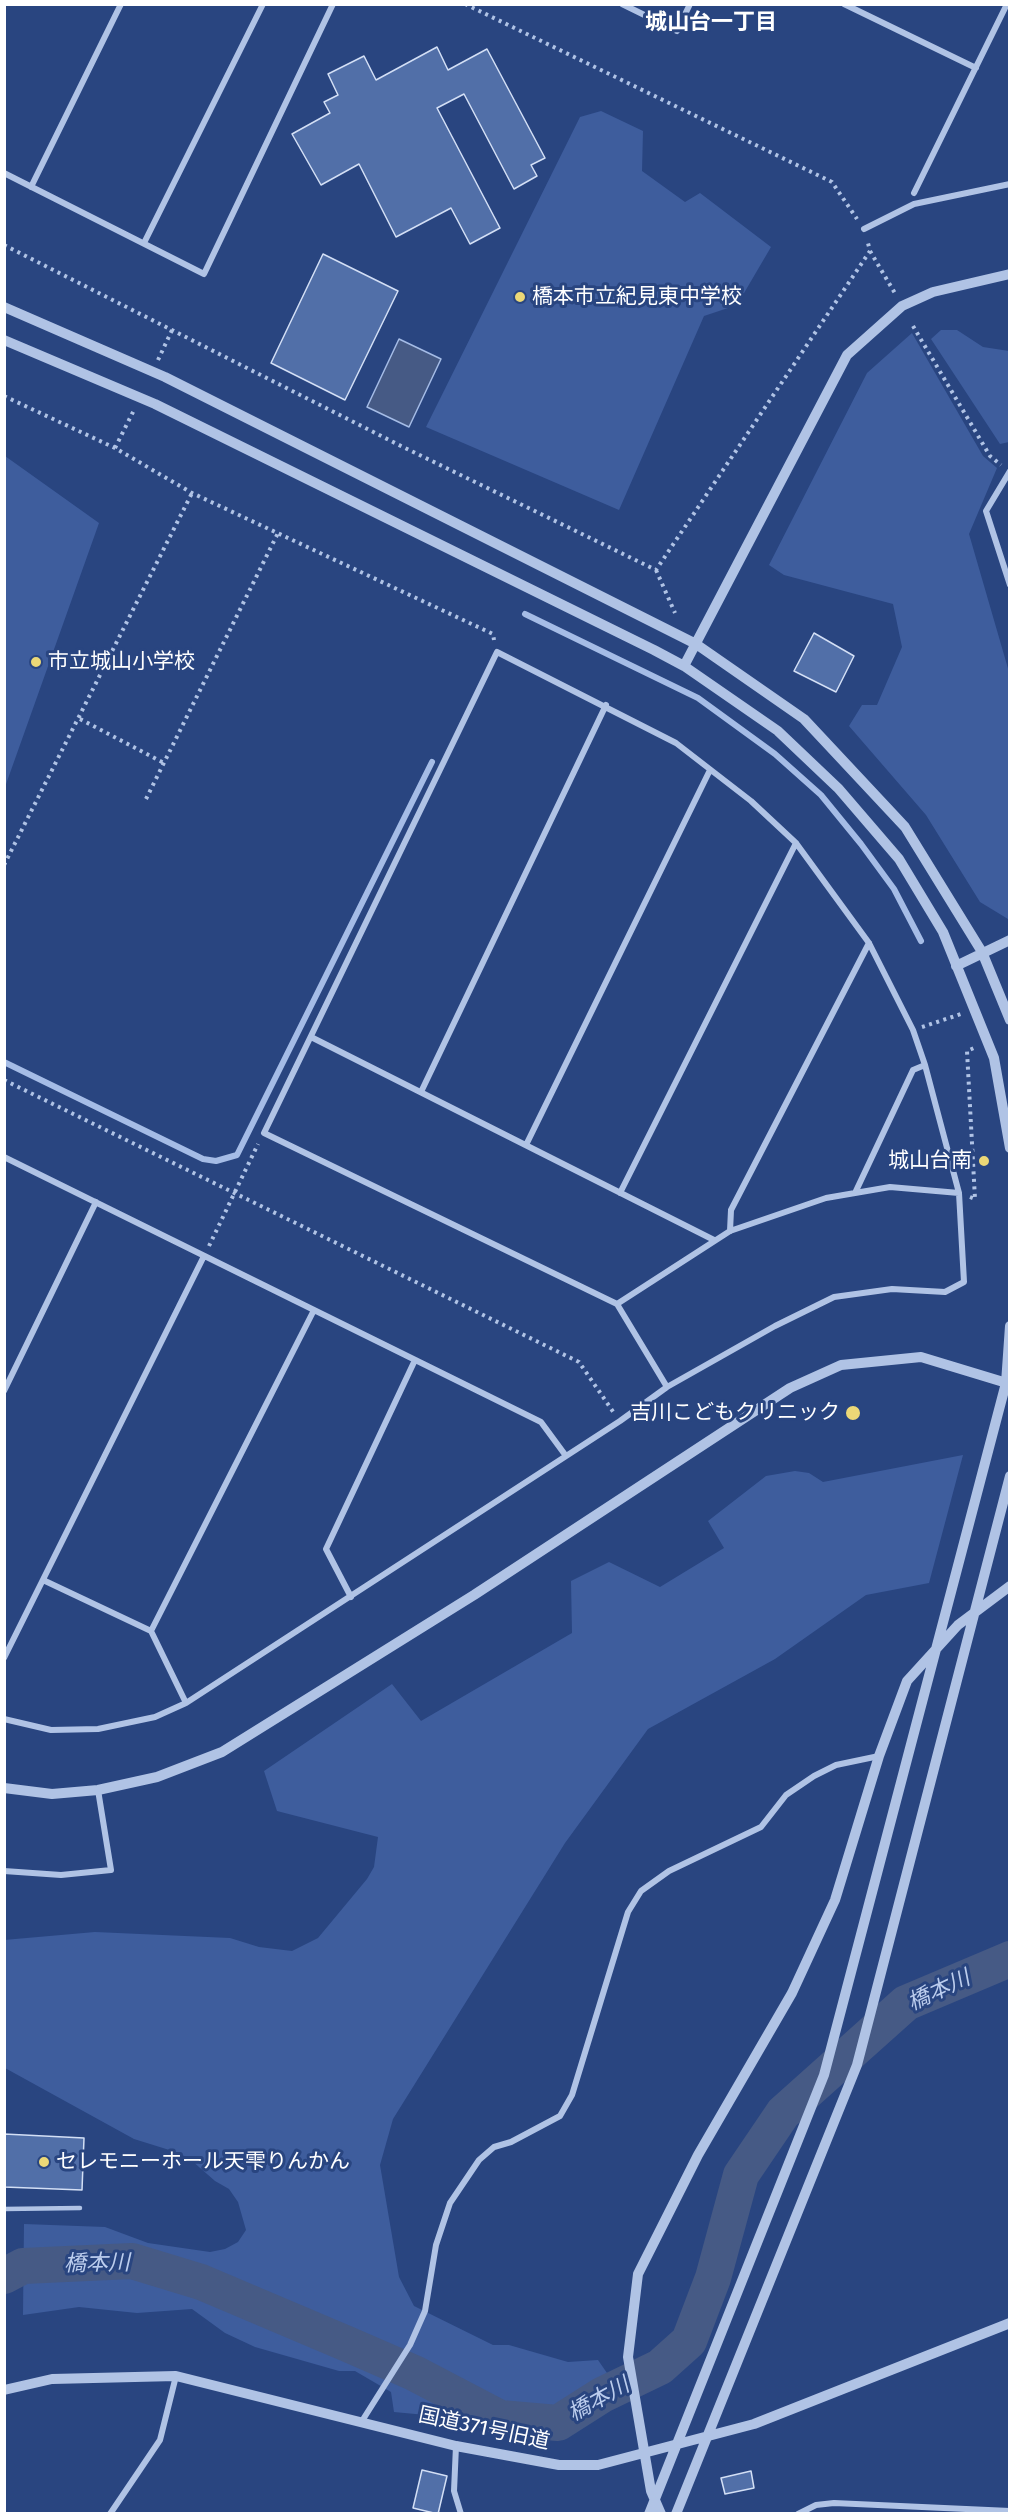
<!DOCTYPE html>
<html>
<head>
<meta charset="utf-8">
<style>
	body { margin:0 }
	#map { position:relative; width:1014px; height:2518px; overflow:hidden; background:#294580; font-family:"Fira Sans",sans-serif }
	canvas { display:block }
	.frame { position:absolute; inset:0; border:6px solid #fff; pointer-events:none }
</style>
</head>
<body>
<div id="map">
<canvas width="1014" height="2518"></canvas>
<div class="frame"></div>
</div>
<script>
const c = document.querySelector('canvas').getContext('2d');
c.lineJoin = 'round';
function fill(path, color) { c.fillStyle = color; c.fill(path, 'evenodd'); }
const poly = rows => new Path2D(rows.map(r => 'M' + r).join(''));
function stroke(path, color, width, dash) { c.strokeStyle = color; c.lineWidth = width; c.lineCap = dash ? 'butt' : 'round'; c.setLineDash(dash || []); c.stroke(path); }
function label(font, color, halo, rows, align = 'center') {
  c.font = font + ' "Fira Sans","Noto Sans JP",sans-serif'; c.lineWidth = 6; c.setLineDash([]); c.textBaseline = 'middle'; c.strokeStyle = halo; c.fillStyle = color; for (const [text, x, y, turn = 0] of rows) {
    c.save(); c.translate(x, y); c.rotate((+turn || 0) * Math.PI / 180); c.textAlign = isNaN(turn) ? turn : align; if (halo) c.strokeText(text, 0, 0); c.fillText(text, 0, 0); c.restore();
  }
}
const green = poly([
	[601,111,643,131,642,171,685,202,700,193,771,247,737,305,704,316,619,510,426,427,580,117],
	[941,330,957,330,983,347,1009,351,1009,442,1000,444,931,339],
	[912,333,983,456,997,468,969,534,1009,672,1008,919,980,902,926,815,849,726,862,705,877,705,902,647,893,604,784,575,769,565,867,373],
	[5,456,99,523,5,787],
	[963,1455,929,1583,866,1595,775,1659,648,1729,565,1843,393,2119,380,2165,399,2277,414,2306,493,2345,509,2345,568,2362,598,2360,607,2373,550,2410,502,2404,479,2420,394,2412,391,2392,355,2371,339,2371,255,2347,225,2333,192,2309,137,2313,79,2307,23,2315,24,2224,105,2227,148,2243,210,2252,225,2249,238,2242,246,2230,238,2202,229,2189,215,2181,191,2160,179,2153,134,2139,5,2068,4,1940,95,1932,230,1938,259,1947,292,1951,318,1938,367,1879,374,1867,378,1837,277,1811,264,1771,392,1684,421,1721,572,1633,571,1581,609,1562,660,1587,724,1548,708,1521,766,1476,795,1471,809,1473,823,1482]
]);
const water = poly([
	[399,339,441,359,409,427,367,407,399,339]
]);
const stream = poly([
	[525,614,698,698,775,754,821,795,861,844,894,889,921,941],
	[4,1062,203,1159,216,1161,237,1155,432,762]
]);
const river = poly([
	[4,2276,23,2266,132,2261,201,2282,345,2343,414,2373,500,2418,558,2423,602,2395,660,2367,689,2341,713,2278,741,2175,783,2113,906,2003,1010,1959]
]);
const building = poly([
	[437,47,448,70,487,49,545,158,531,165,537,176,514,189,464,94,437,108,500,228,470,244,451,208,396,237,359,164,321,185,292,134,330,113,324,102,338,95,328,74,364,56,376,80,437,47],
	[323,254,398,291,345,400,271,363,323,254],
	[814,633,854,656,836,692,794,671,814,633],
	[4,2134,84,2138,82,2190,4,2187,4,2134],
	[422,2470,447,2476,438,2514,413,2508,422,2470],
	[751,2471,754,2488,725,2494,721,2478,751,2471]
]);
const path = poly([
	[465,4,832,182,857,219],
	[4,245,401,446,656,570,870,251,867,239],
	[870,251,896,295],
	[913,326,990,456,1001,465],
	[158,360,173,328],
	[4,396,115,448,192,493,493,634,494,640],
	[115,448,134,410],
	[656,570,675,613],
	[80,719,164,763],
	[146,799,278,533],
	[4,865,192,493],
	[922,1027,961,1014],
	[4,1080,579,1362,614,1413],
	[970,1197,975,1199,967,1051,974,1048],
	[209,1246,258,1144]
]);
const service = poly([
	[4,2209,80,2208]
]);
const minor = poly([
	[622,4,677,31,690,4],
	[844,4,976,68],
	[4,173,204,274,333,4],
	[31,187,121,4],
	[914,193,1007,4],
	[864,229,914,204,1010,184],
	[144,243,263,4],
	[1010,471,986,511,1010,585],
	[311,1037,714,1240],
	[421,1092,606,705],
	[526,1145,710,770],
	[4,1157,541,1422,566,1456],
	[620,1193,796,843],
	[855,1193,913,1070,925,1065],
	[730,1231,731,1210,869,943],
	[617,1304,730,1231,826,1198,890,1187,959,1193],
	[4,1391,96,1202],
	[43,1580,151,1631,186,1703],
	[351,1597,326,1549,415,1360],
	[151,1631,314,1310],
	[4,1658,204,1256],
	[4,1719,51,1730,98,1729,155,1717,186,1703,620,1421,667,1387,775,1326,834,1297,892,1289,945,1292,964,1282,959,1193,925,1065,913,1030,869,943,796,843,751,801,676,743,497,652,264,1133,617,1304,667,1387],
	[4,1871,61,1875,111,1870,98,1790],
	[362,2421,410,2345,425,2311,436,2245,450,2203,479,2160,494,2147,511,2142,560,2116,572,2095,628,1912,641,1891,669,1871,761,1827,786,1795,814,1776,836,1765,879,1756],
	[456,2446,454,2491,461,2514],
	[110,2514,160,2440,176,2376],
	[798,2514,816,2505,834,2503,1010,2511]
]);
const tertiary = poly([
	[4,307,165,377,696,644,804,719,905,827,982,952,1010,1020],
	[4,340,155,404,654,650,684,666,778,731,838,788,899,859,943,932,994,1058,1010,1148],
	[684,666,847,355,902,306,933,292,1010,274],
	[956,966,1010,940],
	[4,1788,52,1794,98,1790,157,1777,222,1752,474,1595,790,1388,841,1365,921,1357,1010,1384],
	[4,2390,52,2379,176,2376,456,2446,559,2465,598,2465,754,2424,1010,2323],
	[649,2514,824,2075,1006,1383,1010,1326],
	[661,2514,651,2491,628,2357,638,2274,698,2155,792,1993,835,1900,879,1756,907,1681,958,1625,1010,1586],
	[676,2514,857,2065,1010,1476]
]);
const markers = [
	[520,297,6,"#ecd877"],
	[36,662,6,"#ecd877"],
	[984,1161,6,"#ecd877"],
	[853,1413,8,"#ecd877"],
	[44,2162,6,"#ecd877"]
];
const poiNames = [
	["橋本市立紀見東中学校",532,297],
	["市立城山小学校",48,662],
	["城山台南",972,1161,"right"],
	["吉川こどもクリニック",840,1413,"right"],
	["セレモニーホール天雫りんかん",56,2162]
];
const streetNames = [
	["国道371号旧道",484,2429,12]
];
const neighbourhoodNames = [
	["城山台一丁目",711,23]
];
const waterNames = [
	["橋本川",939,1991,-25],
	["橋本川",97,2264,-1],
	["橋本川",599,2400,-29]
];
fill(green, '#3e5d9d');
fill(water, '#465a85');
stroke(water, '#a5bce6', 1.5);
stroke(stream, '#a5bce6', 6);
stroke(river, '#465a85', 36);
fill(building, '#516fa8');
stroke(building, '#d3dff5', 1.5);
stroke(path, '#b0c3e5', 4, [3, 4.5]);
stroke(service, '#b0c3e5', 4.5);
stroke(minor, '#b0c3e5', 6);
stroke(tertiary, '#b0c3e5', 10);
for (const [x, y, r, color] of markers) { const dot = new Path2D(); dot.arc(x, y, r, 0, 2 * Math.PI); c.fillStyle = color; c.fill(dot); stroke(dot, '#294580', 2); }
label('21px', '#fff', '#294580', poiNames, 'left');
label('21px', '#fff', '#294580', streetNames);
label('bold 22px', '#fff', '#294580', neighbourhoodNames);
label('italic 22px', '#bccded', '#294580', waterNames);
</script>
</body>
</html>
